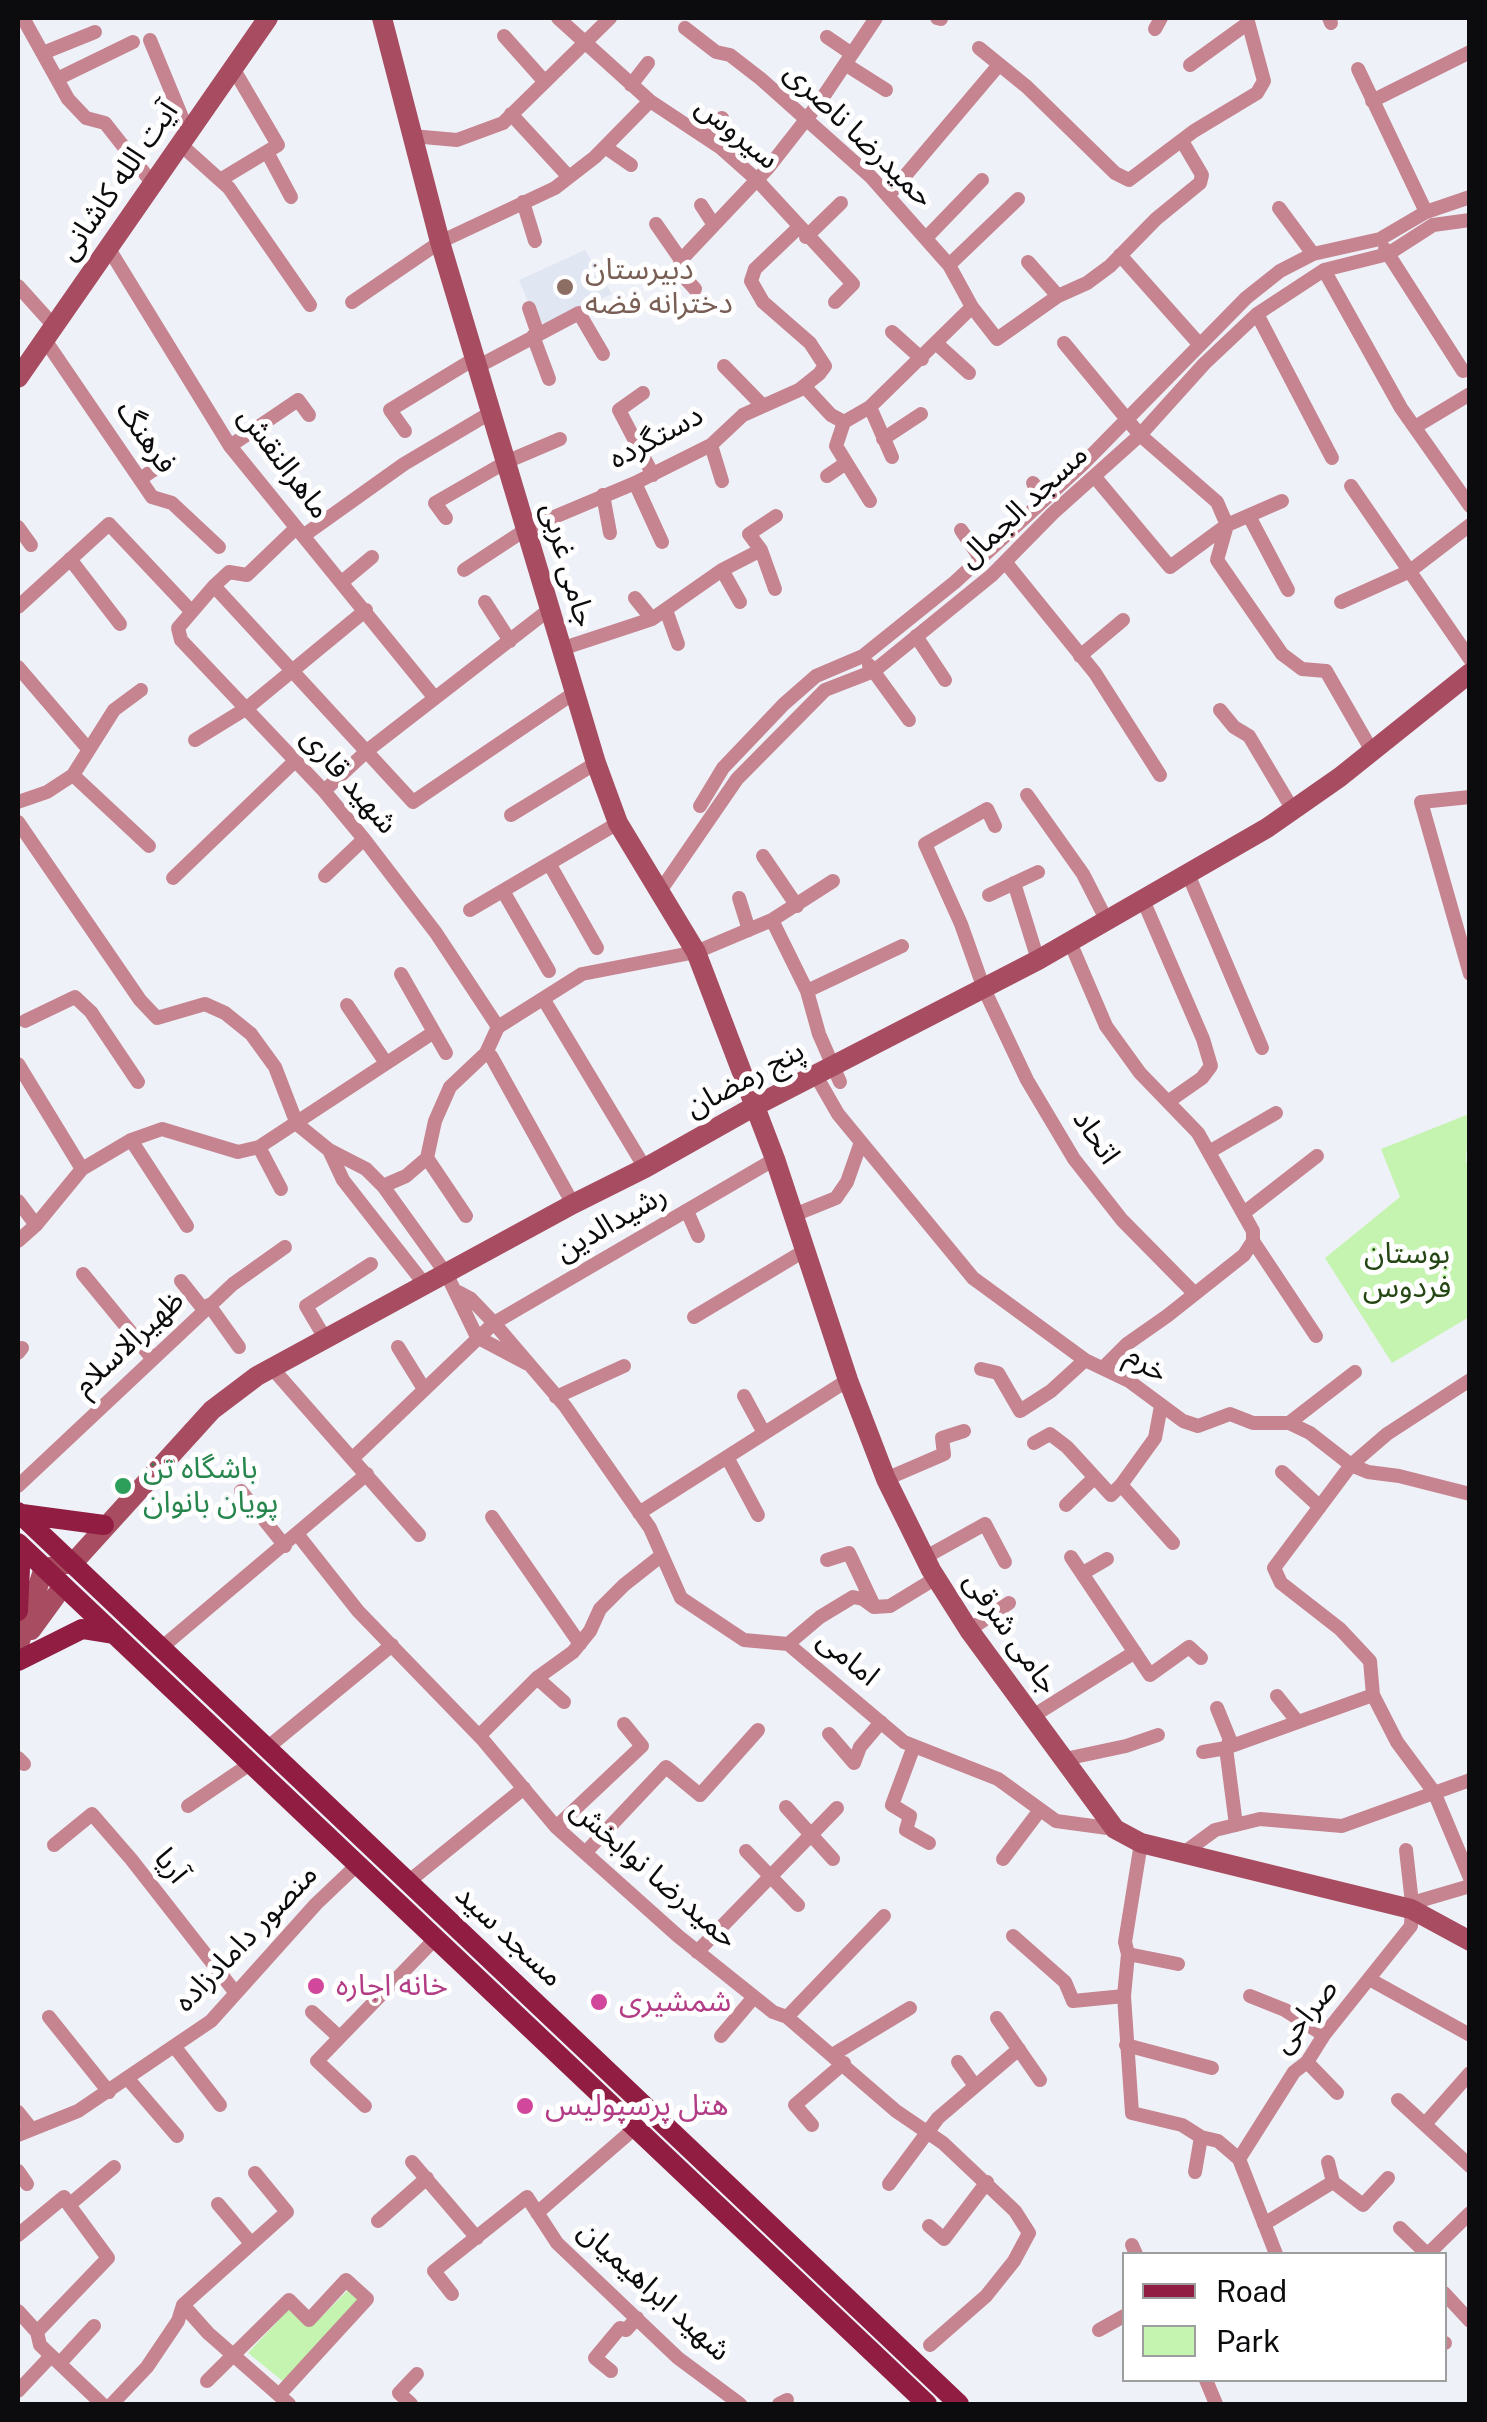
<!DOCTYPE html>
<html>
<head>
<meta charset="utf-8">
<style>
	body { margin:0 }
	#map { position:relative; width:1487px; height:2422px; overflow:hidden; background:#eff1f8; font-family:"Public Sans",sans-serif }
	canvas { display:block }
	.frame { position:absolute; inset:0; border:20px solid #0c0c0e; pointer-events:none }
	.legend { position:absolute; left:1122px; top:2252px; width:325px; height:130px; box-sizing:border-box; background:#fff; border:2px solid #9e9e9f; margin:0; padding:12px 18px; list-style:none; font-size:30px; color:#0c0c0e }
	.legend li { display:flex; align-items:center; gap:20px; height:50px }
	.legend b { width:50px; border:2px solid #9e9e9f }
</style>
</head>
<body>
<div id="map">
<canvas width="1487" height="2422"></canvas>
<div class="frame"></div>
<ul class="legend">
<li><b style="height:12px;background:#911d42"></b>Road</li>
<li><b style="height:28px;background:#c4f4af"></b>Park</li>
</ul>
</div>
<script>
const c = document.querySelector('canvas').getContext('2d');
c.lineJoin = 'round';
function fill(path, color) { c.fillStyle = color; c.fill(path, 'evenodd'); }
const poly = rows => new Path2D(rows.map(r => 'M' + r).join(''));
function stroke(path, color, width, dash) { c.strokeStyle = color; c.lineWidth = width; c.lineCap = dash ? 'butt' : 'round'; c.setLineDash(dash || []); c.stroke(path); }
function label(font, color, halo, rows, align = 'center') {
  c.font = font + ' "Public Sans","Noto Sans Arabic",sans-serif'; c.lineWidth = 10; c.setLineDash([]); c.textBaseline = 'middle'; c.strokeStyle = halo; c.fillStyle = color; for (const [text, x, y, turn = 0] of rows) {
    c.save(); c.translate(x, y); c.rotate((+turn || 0) * Math.PI / 180); c.textAlign = isNaN(turn) ? turn : align; if (halo) c.strokeText(text, 0, 0); c.fillText(text, 0, 0); c.restore();
  }
}
const built = poly([
	[585,250,612,294,547,323,537,323,519,280]
]);
const green = poly([
	[1469,1114,1466,1161,1470,1170,1469,1317,1392,1363,1325,1258,1400,1197,1381,1149],
	[351,2287,361,2297,285,2383,248,2353,290,2308,312,2326]
]);
const street = poly([
	[23,18,68,99,86,118,105,123,153,184],
	[558,18,650,101,721,148,757,180,853,284,835,302],
	[937,18,941,19],
	[1329,18,1331,23],
	[685,28,716,52,730,55,761,79,871,177,949,265,972,307,997,339,1058,296,1087,283,1110,266,1156,219,1200,183,1202,175,1182,141],
	[1155,29,1161,18],
	[504,36,545,82],
	[827,37,852,54],
	[150,40,188,132],
	[979,48,1027,87,1115,173,1129,180,1194,131,1257,93,1264,81,1247,18],
	[43,53,95,32],
	[845,64,886,90],
	[1190,65,1248,23],
	[1358,69,1426,212],
	[57,79,133,42],
	[631,85,648,63],
	[1372,101,1470,52],
	[511,114,569,177],
	[412,136,457,140,503,123,610,18],
	[706,138,722,118],
	[180,144,229,188,310,305],
	[605,147,631,165],
	[267,152,291,197],
	[220,180,278,145,233,68],
	[888,196,998,66],
	[523,202,535,241],
	[701,205,714,225],
	[1279,208,1313,254],
	[656,224,681,260],
	[806,237,841,203],
	[926,238,982,180],
	[109,249,230,446,434,697],
	[1385,249,1463,371],
	[1120,255,1200,345],
	[1028,262,1058,296],
	[949,265,1018,199],
	[1324,270,1401,408,1470,506],
	[18,286,54,326],
	[695,289,678,270,681,260,768,168,819,103,876,18],
	[352,302,440,242,555,188,595,157,650,101],
	[529,308,538,334],
	[1257,314,1332,458],
	[892,332,922,359],
	[533,336,549,379],
	[45,340,152,497,172,503,219,547],
	[1064,343,1140,435,1217,502,1227,525],
	[937,344,969,373],
	[724,366,763,406],
	[477,367,579,313,603,354],
	[804,386,831,415,844,422,870,407,972,307],
	[643,393,619,410,653,475],
	[870,407,892,457],
	[844,422,836,446,870,501],
	[1415,427,1470,394],
	[405,431,390,410,474,359],
	[883,439,921,414],
	[711,445,722,481],
	[230,446,298,400,309,415],
	[827,476,846,463],
	[1094,476,1170,567,1227,525,1282,501],
	[140,479,164,463],
	[635,483,662,542],
	[1033,483,1043,498],
	[1351,486,1470,659],
	[603,495,610,533],
	[1249,516,1288,590],
	[446,518,435,503,506,462,560,439],
	[1227,525,1217,560,1282,654,1302,669,1326,671,1372,751],
	[18,527,31,545],
	[296,528,247,575,229,572,214,586,178,628,181,640,324,791,364,839,436,933,498,1027],
	[961,530,981,559],
	[303,536,404,464,490,413],
	[70,559,120,624],
	[1006,563,1095,673,1160,775],
	[464,570,528,528,635,483,711,445,743,415,799,390,819,374,825,366,810,343,763,302,751,281,755,269,798,228],
	[722,570,740,602],
	[342,582,372,557],
	[214,586,413,802,574,693],
	[775,589,761,550,749,534,776,516],
	[635,598,652,619],
	[485,602,510,641],
	[1341,602,1410,571,1470,525],
	[18,607,109,524,191,611],
	[666,610,678,644],
	[916,636,945,680],
	[561,649,652,619,722,570,761,550],
	[1080,656,1123,620],
	[869,665,909,720],
	[18,667,89,750],
	[1220,710,1234,727,1249,736,1293,810],
	[195,740,247,708,366,610],
	[73,775,149,846],
	[324,791,368,750,550,609],
	[1027,795,1083,874,1107,921],
	[1470,797,1421,802,1470,974],
	[18,802,47,792,73,775,114,710,141,690],
	[700,806,723,768,784,704,816,676,863,656,955,582,1083,464,1246,298,1280,271,1313,254,1380,239,1426,212,1470,197],
	[511,815,596,763],
	[18,822,140,1000,157,1018,205,1004,225,1013,251,1034,275,1067,297,1124,329,1150,366,1169,383,1186,447,1275,477,1337,526,1363],
	[995,826,987,809,925,844,961,924,984,989,1027,1080,1074,1159,1122,1220,1195,1294],
	[763,856,797,906],
	[550,865,597,948],
	[1188,874,1262,1048],
	[325,876,364,839],
	[173,878,296,760],
	[1014,883,1038,960],
	[503,891,549,971],
	[658,894,737,779,825,690,874,671,992,575,1053,513,1140,435,1204,364,1257,314,1324,270,1388,254,1433,225,1470,220],
	[989,895,1038,872],
	[739,898,749,930],
	[1143,900,1203,1039,1211,1066,1202,1078,1169,1101],
	[470,910,618,823],
	[772,920,833,881],
	[1070,942,1106,1026,1140,1073,1198,1133,1253,1231,1253,1241,1244,1255,1167,1316,1127,1344,1103,1368],
	[401,974,446,1053],
	[807,991,902,946],
	[544,1000,645,1168],
	[347,1005,386,1063],
	[25,1021,75,997,91,1012,138,1082],
	[486,1053,491,1056,573,1204],
	[18,1064,82,1169],
	[815,1074,838,1114,973,1278,1085,1360,1129,1381,1183,1421,1198,1426,1230,1414,1253,1423,1289,1423,1310,1433,1351,1465,1368,1472,1399,1476,1470,1494],
	[131,1140,187,1226],
	[259,1147,281,1189],
	[329,1150,343,1180,426,1286],
	[1209,1152,1276,1113],
	[427,1158,466,1216],
	[383,1186,406,1176,427,1158,435,1121,450,1087,486,1053,498,1027,582,974,696,952,772,920,807,991,819,1034,840,1082],
	[18,1201,36,1225],
	[687,1211,698,1236],
	[1245,1212,1317,1156],
	[794,1215,836,1198,847,1182,861,1142],
	[18,1241,36,1225,82,1169,131,1140,162,1129,238,1152,259,1147,434,1032],
	[1253,1241,1316,1336],
	[83,1274,152,1358],
	[181,1281,204,1310],
	[458,1292,471,1299,494,1323,565,1406,650,1528,681,1598,744,1640,788,1644,904,1742,998,1779,1056,1821,1115,1829],
	[209,1305,239,1347],
	[694,1317,804,1251],
	[326,1340,306,1306,371,1264],
	[398,1347,424,1389],
	[18,1353,22,1348],
	[272,1368,419,1535],
	[981,1369,998,1373,1020,1411,1051,1391,1085,1360],
	[1470,1380,1387,1434,1351,1465,1274,1568,1281,1583,1340,1629,1370,1661,1373,1695,1397,1742,1434,1792,1470,1878],
	[744,1396,764,1433],
	[556,1397,624,1366],
	[1161,1406,1155,1438,1121,1485,1173,1543],
	[1289,1423,1355,1372],
	[1034,1443,1050,1434,1067,1447,1111,1495,1121,1485],
	[354,1457,494,1323,775,1159],
	[727,1457,758,1515],
	[1282,1472,1320,1507],
	[886,1479,944,1454,942,1438,964,1431],
	[18,1486,233,1284,285,1247],
	[241,1491,285,1546],
	[1066,1505,1093,1479],
	[639,1513,848,1380],
	[492,1517,580,1644],
	[298,1535,358,1611,483,1740,556,1827,678,1936,773,2012,787,2017,896,2111,943,2143,1015,2211,1029,2233,1014,2261,986,2296,930,2345],
	[1071,1557,1150,1675,1189,1647,1201,1658],
	[924,1558,985,1524,1005,1562],
	[827,1560,849,1553,874,1606],
	[1083,1573,1107,1559],
	[969,1630,1009,1603],
	[788,1644,820,1617,853,1597,863,1599,874,1607,890,1606,936,1578],
	[161,1648,367,1474],
	[537,1678,564,1702],
	[1277,1696,1297,1721],
	[1217,1708,1230,1740,1226,1748,1236,1825],
	[1033,1716,1135,1652],
	[829,1734,854,1763,860,1747,881,1722],
	[479,1736,537,1678,573,1652,590,1631,600,1609,624,1585,662,1555],
	[914,1746,892,1805,910,1816,906,1830,929,1843],
	[267,1748,392,1645],
	[1203,1752,1226,1748,1373,1695],
	[18,1758,24,1764],
	[1065,1759,1126,1746,1158,1735],
	[188,1806,250,1764],
	[786,1807,833,1859],
	[556,1827,642,1746,624,1724],
	[1141,1843,1125,1942,1128,1954,1124,1996,1132,2113,1182,2125,1201,2137,1218,2141,1239,2159,1276,2254],
	[54,1845,92,1814,131,1859,235,1992],
	[1406,1850,1412,1903],
	[746,1851,798,1905],
	[1185,1852,1215,1830,1260,1819,1342,1826,1470,1780],
	[585,1853,666,1767,700,1795,758,1730],
	[1003,1859,1040,1810],
	[408,1882,524,1788],
	[1013,1936,1065,1982,1073,2001,1124,1996],
	[697,1952,837,1808],
	[1128,1954,1178,1964],
	[1371,1980,1470,2035],
	[1250,1996,1285,2010,1324,2035],
	[312,2012,338,2036],
	[49,2017,109,2092],
	[787,2017,884,1916],
	[997,2018,1040,2080],
	[721,2036,754,1997],
	[1126,2045,1212,2068],
	[174,2046,220,2105],
	[834,2054,910,2008],
	[958,2062,975,2086],
	[1307,2062,1337,2093],
	[128,2079,177,2136],
	[1398,2100,1470,2166],
	[365,2106,317,2061,435,1939],
	[18,2112,30,2127],
	[1425,2124,1470,2073],
	[812,2125,795,2105,844,2063],
	[18,2135,78,2111,211,2021,316,1904,357,1865],
	[1239,2159,1294,2072,1307,2062,1324,2035,1411,1926,1412,1903,1470,1886],
	[412,2162,477,2238],
	[18,2171,27,2184],
	[1195,2172,1201,2137],
	[1333,2182,1363,2205,1388,2178],
	[889,2184,938,2118,1019,2049],
	[218,2204,250,2242],
	[537,2213,635,2128],
	[378,2221,427,2178],
	[1264,2224,1333,2182,1328,2162],
	[929,2226,944,2239,987,2182],
	[1400,2228,1427,2254],
	[18,2235,64,2197,69,2205,114,2167],
	[1132,2245,1136,2254],
	[1428,2254,1470,2213],
	[1444,2293,1470,2321],
	[452,2294,434,2271,527,2197,557,2243,678,2358,740,2404],
	[183,2305,208,2333,289,2404],
	[18,2311,37,2332,40,2345,102,2404],
	[1099,2330,1124,2316],
	[37,2332,108,2258,69,2205],
	[1444,2343,1445,2343],
	[60,2363,94,2326],
	[611,2371,595,2358,620,2328,626,2330,637,2318],
	[1206,2380,1216,2404],
	[207,2381,289,2300,309,2320,346,2280,367,2299,279,2395],
	[18,2391,51,2356],
	[112,2404,147,2367,178,2321,183,2305,287,2212,255,2173],
	[411,2404,399,2393,417,2374],
	[779,2404,787,2400]
]);
const secondary = poly([
	[382,18,440,242,596,763,618,823,696,952,775,1159,848,1380,886,1479,931,1570,969,1630,1115,1829,1141,1843,1411,1909,1470,1941],
	[18,378,268,18],
	[31,1630,63,1586],
	[18,1647,44,1568,73,1563,212,1410,257,1376,573,1204,645,1168,755,1106,1038,960,1267,828,1340,777,1470,673]
]);
const primary = poly([
	[18,1512,959,2404],
	[22,1514,104,1525],
	[18,1543,927,2404],
	[18,1559,20,1568,18,1611],
	[18,1661,82,1629,113,1634]
]);
const markers = [
	[565,287,10,"#8d6e63"],
	[123,1486,10,"#2e9e5b"],
	[316,1986,10,"#d1479c"],
	[599,2002,10,"#d1479c"],
	[525,2106,10,"#d1479c"]
];
const streetNames = [
	["سیروس",737,133,39],
	["حمیدرضا ناصری",859,135,44],
	["آیت الله کاشانی",118,181,-55],
	["فرهنگ",146,437,55],
	["دستگرده",656,437,-28],
	["ماهرالنقش",284,463,53],
	["مسجد الجمال",1023,506,-43],
	["جامی غربی",568,565,74],
	["شهید قاری",349,781,49],
	["پنج رمضان",745,1079,-28],
	["اتحاد",1096,1137,56],
	["رشیدالدین",611,1223,-30],
	["ظهیرالاسلام",129,1343,-43],
	["خرم",1147,1364,34],
	["جامی شرقی",1011,1633,55],
	["امامی",848,1658,40],
	["آریا",171,1866,52],
	["حمیدرضا نوابخش",654,1874,41],
	["مسجد سید",509,1936,43],
	["منصور دامادزاده",246,1938,-46],
	["صراحی",1305,2016,-51],
	["شهید ابراهیمیان",654,2291,42]
];
const educationNames = [
	["دبیرستان",585,270],
	["دخترانه فضه",585,304]
];
const parkNames = [
	["بوستان",1407,1254],
	["فردوس",1407,1288]
];
const leisureNames = [
	["باشگاه تن",143,1469],
	["پویان بانوان",143,1503]
];
const hotelNames = [
	["خانه اجاره",336,1986],
	["شمشیری",619,2002],
	["هتل پرسپولیس",545,2106]
];
fill(built, '#e1e6f3');
fill(green, '#c4f4af');
stroke(street, '#c58490', 14);
stroke(secondary, '#a84d61', 20);
stroke(primary, '#911d42', 20);
for (const [x, y, r, color] of markers) { const dot = new Path2D(); dot.arc(x, y, r, 0, 2 * Math.PI); c.fillStyle = color; c.fill(dot); stroke(dot, '#fff', 4); }
label('30px', '#0c0c0e', '#fff', streetNames);
label('30px', '#785e54', '#fff', educationNames, 'left');
label('30px', '#254713', '#fff', parkNames);
label('30px', '#27864d', '#fff', leisureNames, 'left');
label('30px', '#b23c85', '#fff', hotelNames, 'left');
</script>
</body>
</html>
